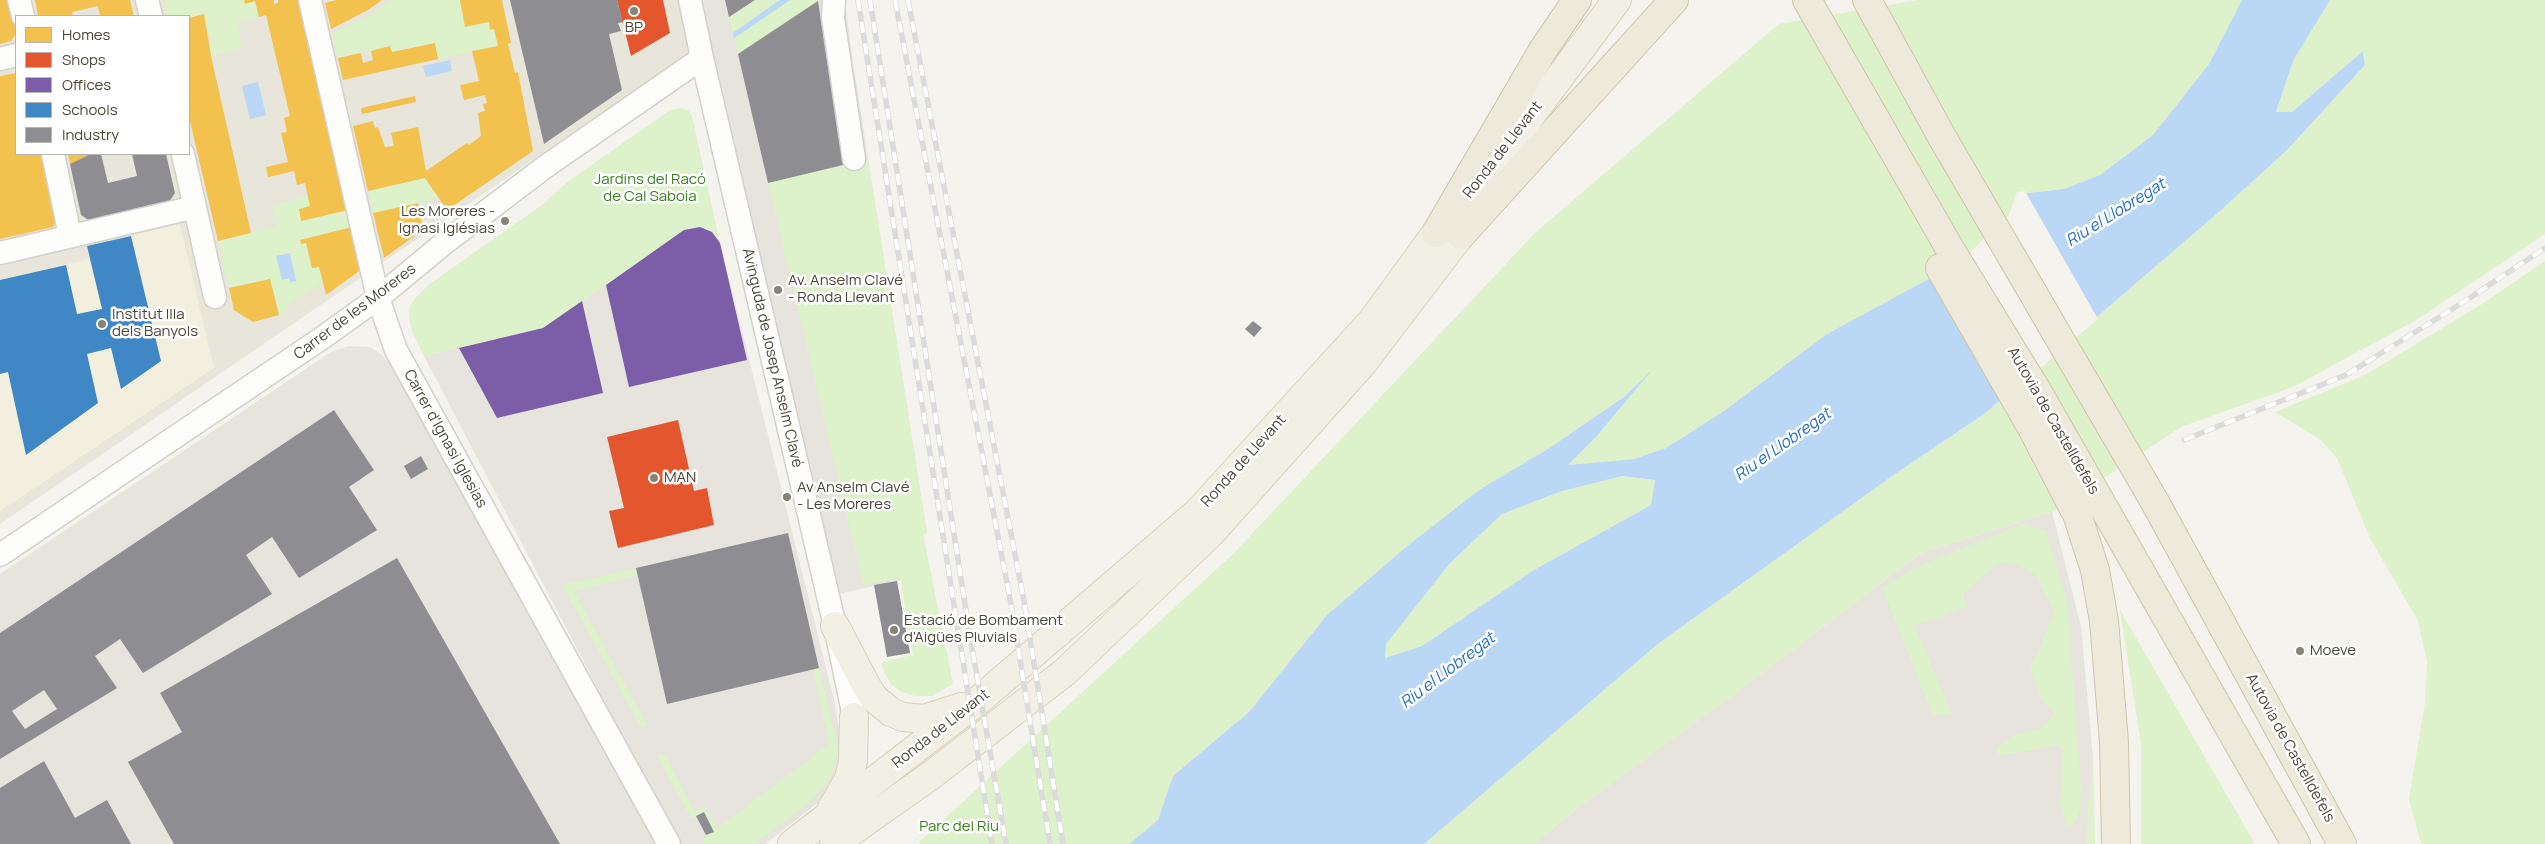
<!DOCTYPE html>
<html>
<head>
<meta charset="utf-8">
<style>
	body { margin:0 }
	#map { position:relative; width:2545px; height:844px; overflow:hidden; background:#f4f3ed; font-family:Manrope,sans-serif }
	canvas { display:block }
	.legend { position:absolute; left:15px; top:15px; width:175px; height:140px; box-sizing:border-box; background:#fff; border:1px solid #b7b5af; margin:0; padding:6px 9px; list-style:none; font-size:15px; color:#4c4637 }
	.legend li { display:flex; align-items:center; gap:10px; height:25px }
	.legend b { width:25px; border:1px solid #b7b5af }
</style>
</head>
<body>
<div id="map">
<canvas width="2545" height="844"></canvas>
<ul class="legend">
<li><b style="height:14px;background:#f2c14e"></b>Homes</li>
<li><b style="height:14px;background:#e4572e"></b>Shops</li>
<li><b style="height:14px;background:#7b5ea7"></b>Offices</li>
<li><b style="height:14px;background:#3f88c5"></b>Schools</li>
<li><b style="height:14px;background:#8d8d92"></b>Industry</li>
</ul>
</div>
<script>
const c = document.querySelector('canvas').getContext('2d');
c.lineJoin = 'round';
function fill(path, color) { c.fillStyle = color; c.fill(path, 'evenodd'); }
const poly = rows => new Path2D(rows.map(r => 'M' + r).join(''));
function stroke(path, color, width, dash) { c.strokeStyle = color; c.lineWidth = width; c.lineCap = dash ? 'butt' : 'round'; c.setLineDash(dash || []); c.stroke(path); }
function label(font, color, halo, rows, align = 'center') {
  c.font = font + ' Manrope,sans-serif'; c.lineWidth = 5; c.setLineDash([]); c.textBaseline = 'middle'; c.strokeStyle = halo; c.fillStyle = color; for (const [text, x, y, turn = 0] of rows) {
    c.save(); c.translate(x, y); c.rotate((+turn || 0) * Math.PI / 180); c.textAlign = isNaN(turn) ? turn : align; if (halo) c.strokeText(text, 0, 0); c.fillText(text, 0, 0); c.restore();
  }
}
const residential = poly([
	[0,0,767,0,0,524],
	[16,16,189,16,189,154,16,154]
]);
const industrial = poly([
	[700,0,845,0,852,56,927,533,923,534,930,574,838,594],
	[700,227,709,230,719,239,834,700,844,758,825,798,765,844,679,844,424,356,543,328,687,229],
	[349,346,370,347,382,355,398,374,655,844,0,844,0,574,331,352],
	[2052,512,2081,626,2093,758,2086,844,1534,844,1575,810,1740,690,1921,553]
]);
const education = poly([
	[180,224,214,368,0,511,0,280,89,259,87,246]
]);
const green = poly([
	[169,0,244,0,246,3,255,1,259,17,237,22,242,48,213,56,204,14,189,18,166,16,162,2],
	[392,0,460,0,465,27,489,22,490,29,494,29,498,46,438,59,434,43,392,52,390,46,338,58,332,34,370,15],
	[755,0,780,0,733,33,729,17],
	[790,0,820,0,738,54,734,38],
	[1918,0,2242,0,2209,64,2153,135,2100,175,2064,189,2019,194,2012,216,1969,257,1827,334,1724,411,1666,448,1634,459,1567,465,1596,437,1648,374,1624,397,1551,447,1479,490,1406,547,1327,615,1249,712,1173,776,1158,820,1129,844,917,844,1233,554,1535,233,1779,24],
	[2330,0,2545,0,2545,234,2418,319,2293,387,2181,427,2052,512,1921,553,1740,690,1575,810,1534,844,1424,844,1659,643,1895,474,1984,414,2220,211,2287,150,2365,65,2363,51,2292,112,2276,113,2293,61],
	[680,108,689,111,692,116,719,239,706,228,689,228,543,328,424,356,412,332,409,317,410,306,416,297,431,283,542,205,566,183,670,110],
	[868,160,927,533,923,534,953,684,932,696,916,696,901,692,891,684,884,672,881,662,913,655,900,578,863,585,768,183],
	[425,178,439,198,373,213,368,191],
	[307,196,310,206,299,209,301,221,348,210,352,227,300,240,301,244,306,243,312,268,319,267,323,282,288,305,288,309,279,317,270,279,229,288,218,241,276,227,272,205],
	[2545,261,2545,844,2421,844,2409,799,2425,703,2427,661,2418,621,2370,538,2337,458,2321,440,2275,412,2365,375,2482,304],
	[1622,476,1655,480,1651,505,1534,570,1422,646,1385,658,1385,644,1450,563,1502,514,1562,491],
	[2022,524,2046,531,2067,601,2081,788,2080,810,2073,826,2067,825,2060,804,2063,750,2059,746,2052,746,1999,756,1996,750,2002,742,2014,735,2039,729,2049,722,2053,712,2040,698,2030,669,2053,615,2052,606,2034,574,2017,564,2004,563,1995,566,1964,593,1964,600,1968,607,1915,626,1952,714,1933,716,1882,588,1919,566],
	[636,568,638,575,574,591,647,724,642,730,562,585],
	[2120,610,2255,844,2141,844,2141,744],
	[819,668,838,747,832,776,807,805,755,844,705,844,702,838,714,832,704,813,691,819,657,756,661,753,666,757,695,811,704,806,716,829,829,744,813,670],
	[2093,758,2095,844,2086,844]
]);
const water = poly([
	[780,0,790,0,734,38,733,33],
	[2242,0,2330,0,2293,61,2276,112,2292,112,2363,51,2365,65,2287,150,2220,211,1984,414,1895,474,1659,643,1424,844,1129,844,1158,820,1173,776,1249,712,1327,615,1406,547,1479,490,1551,447,1624,397,1652,370,1596,437,1568,465,1634,459,1666,448,1724,411,1827,334,1969,257,2012,216,2019,194,2064,189,2100,175,2153,135,2209,64],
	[1622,476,1655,480,1651,505,1534,570,1422,646,1385,658,1386,644,1450,563,1502,514,1562,491],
	[450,60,452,71,426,77,423,66],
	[258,82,266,115,250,119,242,86],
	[290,253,296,281,290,282,289,278,282,280,276,256]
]);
const pier = poly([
	[2025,191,2098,319,2003,400,1967,255,2009,215,2017,192]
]);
const homes = poly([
	[0,0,10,0,16,27,16,34,11,41,0,44],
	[35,0,130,0,134,16,100,16,98,6,72,12,73,16,38,16],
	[244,0,274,0,274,4,278,3,278,0,300,0,348,210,301,221,299,209,310,206,305,183,297,185,294,171,268,177,266,167,288,162,281,133,287,132,284,118,290,116,266,15,259,17,255,1,245,4],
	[336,0,382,0,368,10,331,29,325,3],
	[460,0,502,0,511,43,508,44,515,73,518,72,533,151,447,210,425,178,368,191,353,126,373,121,375,128,378,127,385,147,394,146,391,133,418,127,426,171,467,143,469,145,481,136,478,113,485,111,483,104,487,103,485,95,464,100,460,85,479,81,472,51,498,46,494,29,490,30,489,22,465,27],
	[204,14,211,56,251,233,218,241,189,117,189,18],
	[435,43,438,59,343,80,338,58,361,53,363,63,373,60,371,51,390,46,392,52],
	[16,73,16,154,43,154,57,220,53,227,0,239,0,76],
	[415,96,416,102,362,114,361,108],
	[68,154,91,154,70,164],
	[418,203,423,230,384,258,373,213],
	[352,227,362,269,326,295,319,267,312,268,306,243,301,244,300,240],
	[270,279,279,315,253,322,234,310,229,288]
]);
const shops = poly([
	[617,0,663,0,670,33,631,56],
	[678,420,694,491,707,488,714,525,618,548,609,511,624,508,607,437]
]);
const offices = poly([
	[700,227,712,232,720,243,747,360,629,387,606,285,684,230],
	[582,301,603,393,497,418,459,348,543,328]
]);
const schools = poly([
	[131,236,161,361,121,389,111,348,87,354,98,403,26,455,8,372,0,374,0,280,66,265,77,314,102,309,87,246]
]);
const industry = poly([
	[510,0,617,0,623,22,618,23,621,31,609,34,622,90,544,144],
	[725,0,755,0,729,17],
	[818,1,843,165,768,183,738,54],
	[91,154,101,154,108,183,137,176,132,154,166,154,175,193,169,202,90,221,81,215,70,164],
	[1253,321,1262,328,1254,337,1245,329],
	[334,410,374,470,349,487,377,530,299,578,272,537,246,555,272,594,143,673,120,639,95,656,117,688,0,759,0,633],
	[44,690,57,709,25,729,12,711],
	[421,456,428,469,411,479,404,466],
	[788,533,819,668,667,704,636,568],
	[397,558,560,844,174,844,128,762,182,732,160,693],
	[897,581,910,653,887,657,874,585],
	[44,761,75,818,107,800,131,844,0,844,0,788],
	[704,812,714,832,706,835,696,816]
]);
const minor = poly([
	[19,0,23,16],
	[147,0,151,16],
	[310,0,378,298,396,350,669,844],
	[690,0,702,58,835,626,854,717],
	[834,0,833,18,854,159],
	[0,59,16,55],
	[53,154,70,236],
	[183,154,215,297],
	[0,253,195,207],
	[0,555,322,338,378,298,442,245,545,167,702,58]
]);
const major = poly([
	[835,626,867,687,875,699,891,712,903,717,924,719,961,707],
	[832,808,849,779,853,761,854,717],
	[792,844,979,700,1197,513,1372,321,1436,233,1507,148,1617,0],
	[834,844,933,774,1065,672,1211,533,1363,363,1475,216]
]);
const highway = poly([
	[1807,0,1950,249,2036,389,2296,844],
	[1867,0,1942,137,2156,504,2342,844],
	[1436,233,1543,50,1577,0],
	[1461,235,1674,0],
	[1940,268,2032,428,2074,509],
	[2070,492,2095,570,2104,621,2114,742,2116,844]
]);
const rail = poly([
	[858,0,992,844],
	[870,0,971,642,1006,844],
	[895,0,1011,604,1050,844],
	[908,0,1024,601,1063,844],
	[2184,440,2346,375,2462,303,2545,248]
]);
const markers = [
	[634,11,5,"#878377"],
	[505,221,5,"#878377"],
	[778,290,5,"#878377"],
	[102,324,5,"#878377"],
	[654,478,5,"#878377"],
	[787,497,5,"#878377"],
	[894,630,5,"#878377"],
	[2300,651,5,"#878377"]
];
const poiNames = [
	["BP",634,28,"center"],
	["Les Moreres -",495,212,"right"],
	["Ignasi Iglésias",495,229,"right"],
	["Av. Anselm Clavé",788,281],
	["- Ronda Llevant",788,298],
	["Institut Illa",112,315],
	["dels Banyols",112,332],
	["MAN",664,478],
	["Av Anselm Clavé",797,488],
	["- Les Moreres",797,505],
	["Estació de Bombament",904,621],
	["d'Aigües Pluvials",904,638],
	["Moeve",2310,651]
];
const streetNames = [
	["Ronda de Llevant",1503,150,-52],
	["Carrer de les Moreres",355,312,-37],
	["Avinguda de Josep Anselm Clavé",772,358,77],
	["Autovia de Castelldefels",2053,421,60],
	["Carrer d'Ignasi Iglesias",445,439,61],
	["Ronda de Llevant",1244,461,-48],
	["Ronda de Llevant",941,729,-38],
	["Autovia de Castelldefels",2290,748,61]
];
const parkNames = [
	["Jardins del Racó",650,180],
	["de Cal Saboia",650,197],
	["Parc del Riu",959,827]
];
const waterNames = [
	["Riu el Llobregat",2116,213,-32],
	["Riu el Llobregat",1783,445,-35],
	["Riu el Llobregat",1448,671,-37]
];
fill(residential, '#e8e5da');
fill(industrial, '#e7e3dd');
fill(education, '#f2efdf');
fill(green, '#ddf1cb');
fill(water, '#bad7f5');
fill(pier, '#f4f3ed');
fill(homes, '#f2c14e');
fill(shops, '#e4572e');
fill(offices, '#7b5ea7');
fill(schools, '#3f88c5');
fill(industry, '#8d8d92');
stroke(minor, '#d2d1ca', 25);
stroke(major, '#d8d3b8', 30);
stroke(highway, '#cfc4a6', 30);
stroke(minor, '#fdfdfc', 22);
stroke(major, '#f2f0e5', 28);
stroke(highway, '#edeadb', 28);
stroke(rail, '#dbdbda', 5.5);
stroke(rail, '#fff', 4, [11]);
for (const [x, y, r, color] of markers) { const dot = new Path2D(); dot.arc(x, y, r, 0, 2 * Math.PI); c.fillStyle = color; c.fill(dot); stroke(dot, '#fff', 2); }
label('15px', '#4c4637', '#fff', poiNames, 'left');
label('15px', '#4c4637', '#fff', streetNames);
label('15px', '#3a8121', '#fff', parkNames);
label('italic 16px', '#216ec7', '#fff', waterNames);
</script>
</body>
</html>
